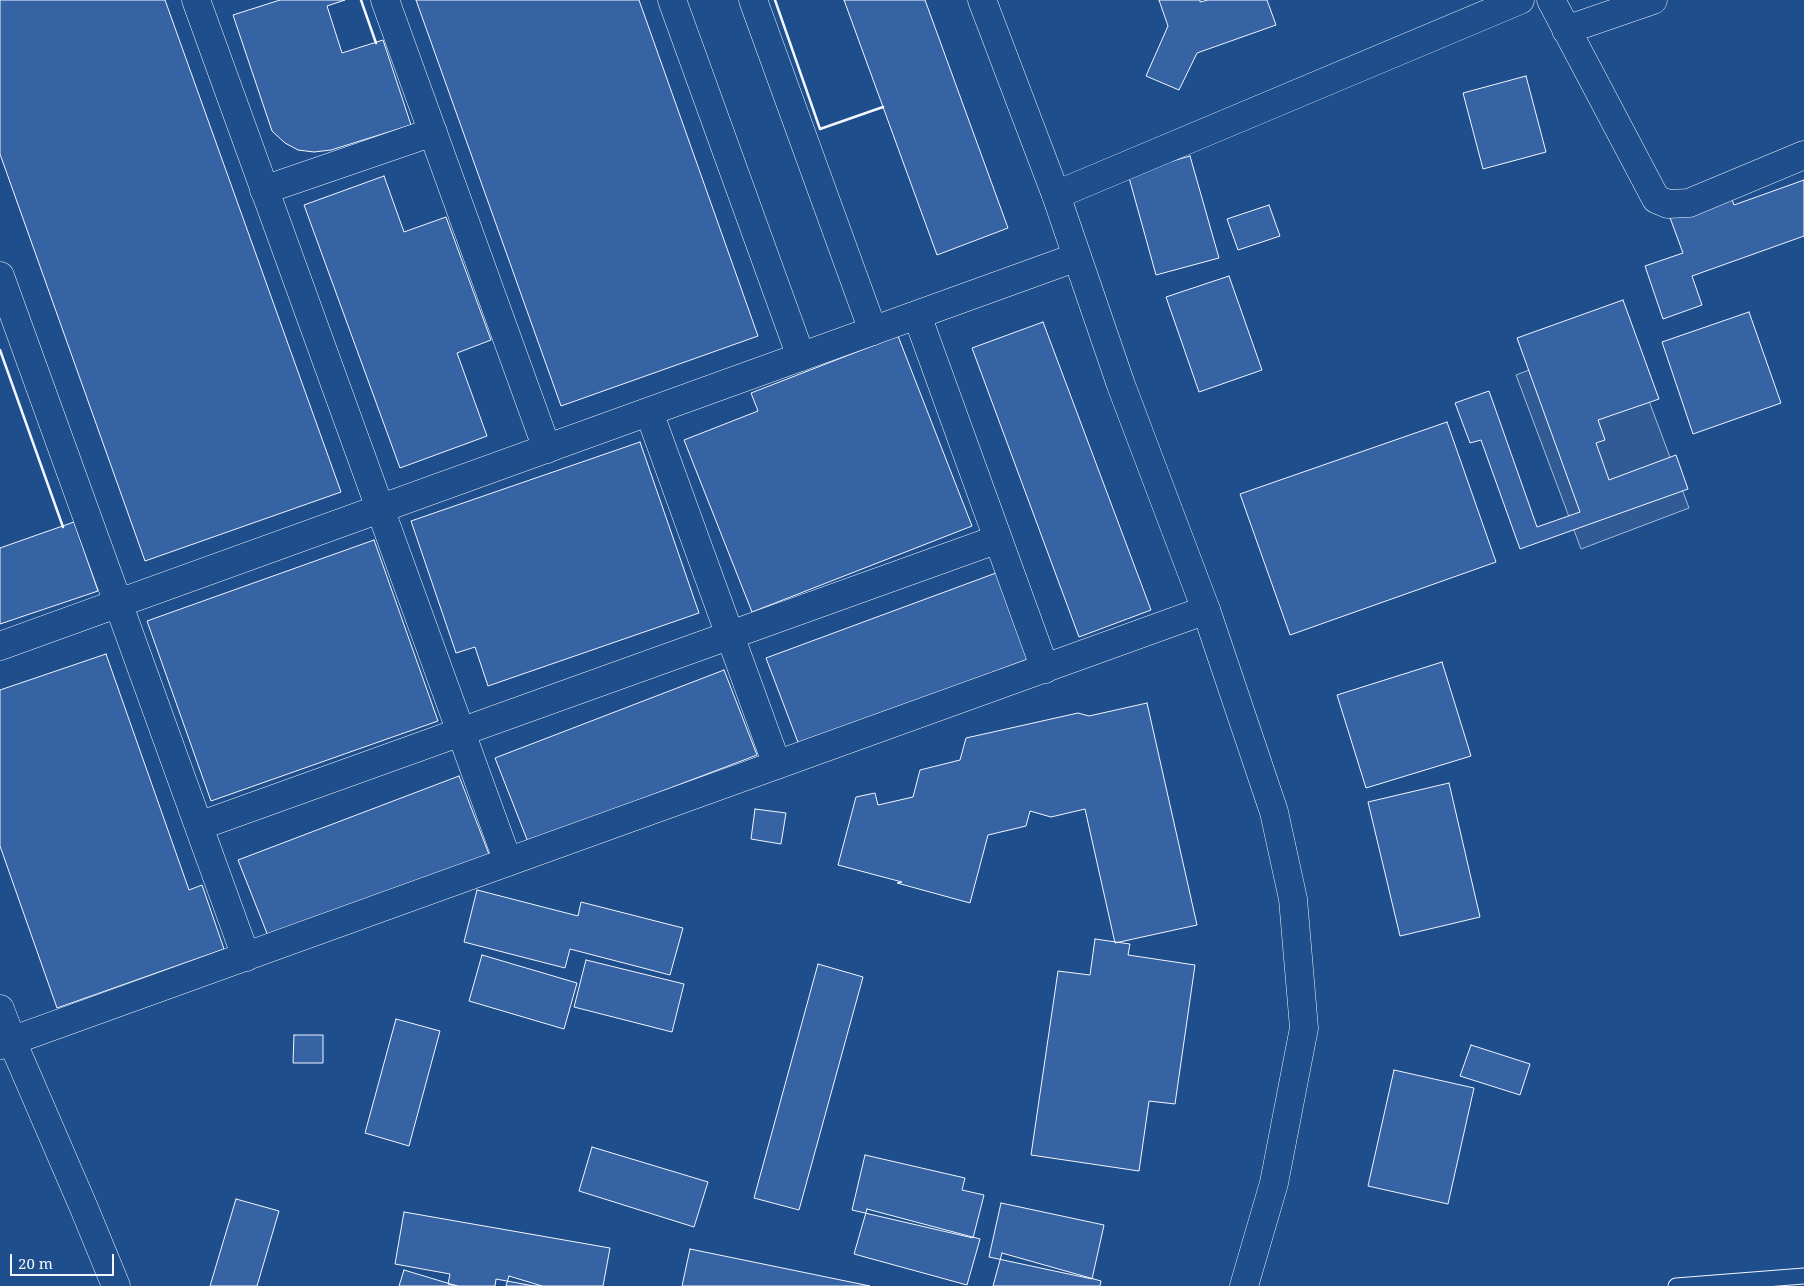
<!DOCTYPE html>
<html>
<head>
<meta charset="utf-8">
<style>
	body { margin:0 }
	#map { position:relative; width:1804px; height:1286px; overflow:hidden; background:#1f4e8c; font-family:"Noto Serif",serif }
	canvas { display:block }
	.scale { position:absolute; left:10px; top:1254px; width:104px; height:22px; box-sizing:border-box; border:2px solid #f2f6ff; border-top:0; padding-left:6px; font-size:15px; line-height:18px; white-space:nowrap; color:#f2f6ff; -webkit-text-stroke:4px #1f4e8c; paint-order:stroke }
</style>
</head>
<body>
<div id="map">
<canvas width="1804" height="1286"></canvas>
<div class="scale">20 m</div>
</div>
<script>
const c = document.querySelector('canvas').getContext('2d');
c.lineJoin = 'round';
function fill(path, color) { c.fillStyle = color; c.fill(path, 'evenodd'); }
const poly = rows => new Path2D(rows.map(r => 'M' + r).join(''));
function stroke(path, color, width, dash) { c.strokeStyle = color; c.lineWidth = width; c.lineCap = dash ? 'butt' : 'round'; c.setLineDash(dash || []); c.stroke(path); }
const built = poly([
	[1624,334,1689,508,1581,549,1516,375,1624,334]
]);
const building = poly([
	[0,0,165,0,341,492,145,561,0,154,0,0],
	[280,0,345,0,327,6,342,53,383,40,411,125,331,150,314,152,298,150,285,143,272,131,233,15,280,0],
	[416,0,639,0,758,336,561,406,416,0],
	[844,0,925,0,1008,228,937,255,844,0],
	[1159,0,1200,0,1200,2,1208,0,1267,0,1276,25,1197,53,1179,90,1146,76,1168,26,1159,0],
	[1526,76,1546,152,1483,169,1463,93,1526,76],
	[1190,156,1219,258,1156,275,1128,174,1190,156],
	[384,176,404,232,446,217,491,340,457,353,487,436,400,468,304,205,384,176],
	[1804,180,1804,236,1692,276,1702,305,1663,319,1645,266,1683,253,1669,215,1730,194,1734,205,1804,180],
	[1269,205,1280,236,1238,250,1227,219,1269,205],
	[1229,276,1262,370,1199,392,1166,297,1229,276],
	[1623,300,1659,399,1598,420,1605,440,1596,443,1609,480,1676,455,1688,489,1520,549,1481,440,1470,443,1455,403,1489,391,1537,527,1580,512,1517,338,1623,300],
	[1749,312,1781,403,1693,434,1662,342,1749,312],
	[1043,322,1151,610,1079,637,972,348,1043,322],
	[898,336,972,526,752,612,684,440,758,411,751,393,898,336],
	[1447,422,1496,562,1290,635,1240,494,1447,422],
	[640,442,699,613,488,686,475,647,456,653,411,521,640,442],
	[74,522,98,591,0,624,0,548,74,522],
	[374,540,438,721,211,801,147,621,374,540],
	[996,573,1028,659,799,745,766,658,996,573],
	[106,654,189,890,202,885,224,949,57,1008,0,846,0,690,106,654],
	[1442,662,1471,756,1366,788,1337,695,1442,662],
	[724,670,757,755,528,842,495,758,724,670],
	[1147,703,1197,925,1115,943,1085,809,1051,817,1030,811,1026,826,988,835,970,903,897,883,902,882,838,865,856,797,875,793,878,805,913,797,920,770,960,760,966,738,1078,713,1089,716,1147,703],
	[459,776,490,857,270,941,238,860,459,776],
	[1449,783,1480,917,1400,936,1368,802,1449,783],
	[755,809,786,813,781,844,751,839,755,809],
	[477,890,578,916,581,902,683,928,670,975,570,949,565,968,464,942,477,890],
	[1095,939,1130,944,1128,955,1195,965,1175,1104,1149,1101,1139,1171,1031,1155,1058,971,1090,975,1095,939],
	[482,955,577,983,564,1029,469,1001,482,955],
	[586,960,684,984,672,1032,574,1007,586,960],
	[818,964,863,977,799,1210,754,1198,818,964],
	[396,1019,440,1031,409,1146,365,1133,396,1019],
	[294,1035,323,1035,323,1063,293,1063,294,1035],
	[1471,1045,1530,1064,1520,1095,1460,1076,1471,1045],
	[1394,1070,1474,1088,1448,1204,1368,1186,1394,1070],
	[592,1147,708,1182,694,1227,579,1191,592,1147],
	[865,1155,965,1178,962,1190,984,1195,973,1238,852,1210,865,1155],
	[236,1199,279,1211,257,1286,210,1286,236,1199],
	[1001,1203,1104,1225,1092,1279,989,1257,1001,1203],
	[867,1209,980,1239,967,1285,854,1254,867,1209],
	[404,1212,610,1248,603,1286,534,1286,496,1279,495,1286,459,1286,448,1284,450,1274,395,1264,404,1212],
	[690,1249,870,1286,682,1286,690,1249],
	[1002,1253,1101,1281,1100,1286,993,1286,1002,1253],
	[404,1270,457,1286,399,1286,404,1270],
	[509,1276,542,1286,506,1286,509,1276]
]);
const service = poly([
	[1676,1286,1804,1276]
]);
const minor = poly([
	[196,0,508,862],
	[385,0,547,449],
	[672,0,801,357],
	[753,0,873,331],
	[1551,0,1656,199,1668,204,1689,203,1804,155],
	[1566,30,1653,0],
	[264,190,433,132],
	[1056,195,1520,0],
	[0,276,246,957],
	[917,315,1045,669],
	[649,412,777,765],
	[0,646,1077,257],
	[199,826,998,539],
	[0,1045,1206,610]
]);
const tertiary = poly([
	[0,1009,12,1041,84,1208,116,1286]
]);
const secondary = poly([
	[982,0,1056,195,1121,385,1206,610,1274,812,1293,899,1304,1028,1274,1183,1244,1286]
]);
const wall = poly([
	[361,0,376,43],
	[775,0,820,129,883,107],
	[0,350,63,527]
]);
fill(built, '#305b95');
stroke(built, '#a8bbd7', 1);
fill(building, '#3563a3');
stroke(building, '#f2f6ff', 1);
stroke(service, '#f2f6ff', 17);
stroke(minor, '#f2f6ff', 29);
stroke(tertiary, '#f2f6ff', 29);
stroke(secondary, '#f2f6ff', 29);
stroke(service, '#1f4e8c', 15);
stroke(minor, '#1f4e8c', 28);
stroke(tertiary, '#1f4e8c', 28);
stroke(secondary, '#1f4e8c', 28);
stroke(wall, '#f2f6ff', 2.5);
</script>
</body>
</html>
